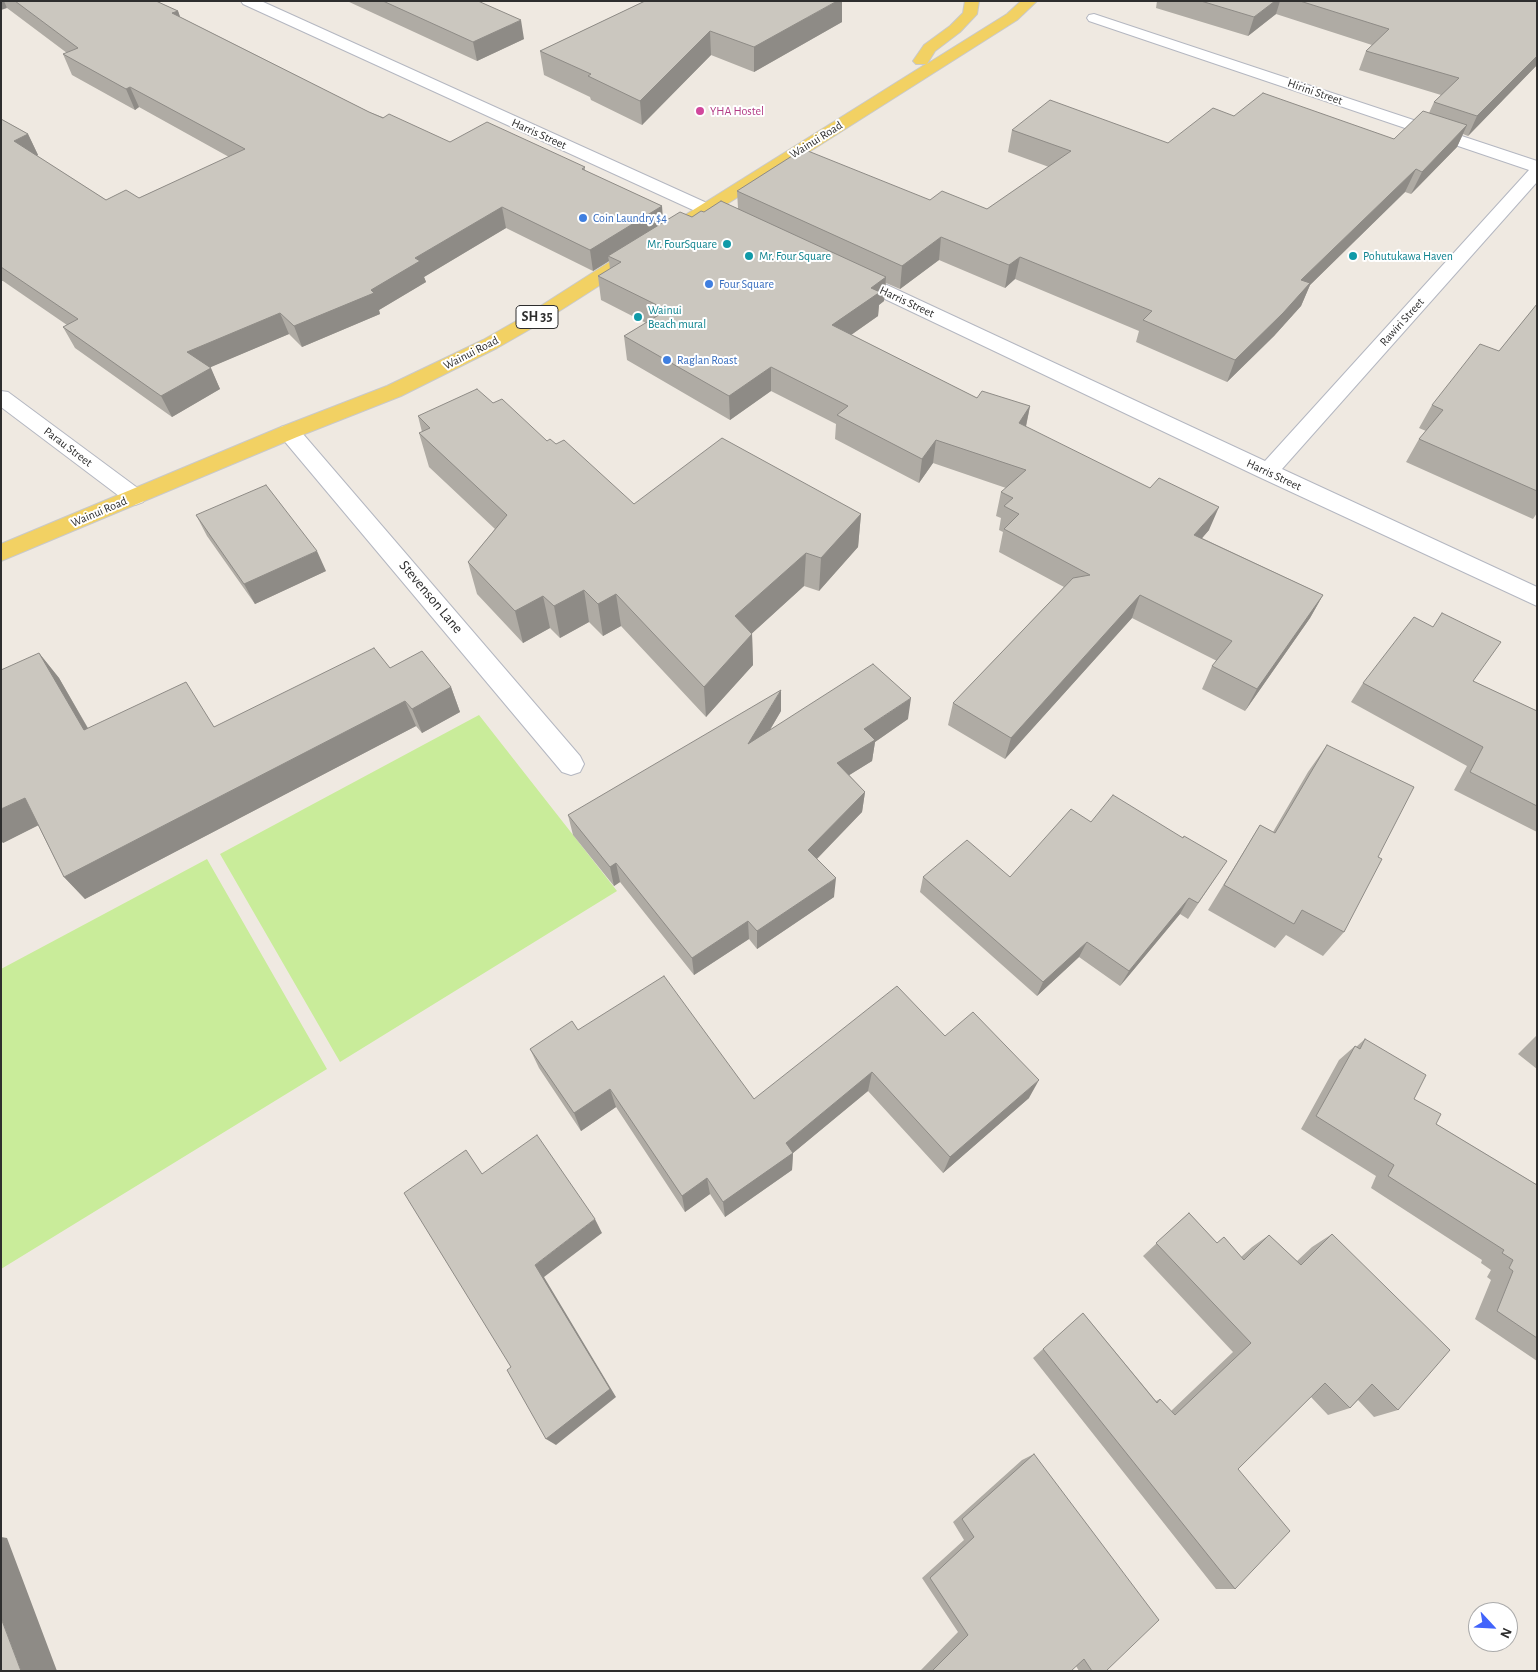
<!DOCTYPE html>
<html>
<head>
<meta charset="utf-8">
<style>
	body { margin:0 }
	#map { position:relative; width:1538px; height:1672px; overflow:hidden; background:#efe9e1; font-family:"Alegreya Sans",sans-serif }
	canvas { display:block }
	.frame { position:absolute; inset:0; border:2px solid #2e2e2e; pointer-events:none }
	.north { position:absolute; left:1468px; top:1602px; width:50px; height:50px; box-sizing:border-box; background:#fff; border:1px solid #ababab; border-radius:50%; rotate:115deg; font-size:14px; font-weight:700; line-height:20px; text-align:center; color:#2e2e2e }
	.north::after { content:''; display:block; margin:auto; width:18px; height:22px; background:#4264fb; clip-path:polygon(50% 0,100% 100%,50% 72%,0 100%) }
</style>
</head>
<body>
<div id="map">
<canvas width="1538" height="1672"></canvas>
<div class="frame"></div>
<div class="north">N</div>
</div>
<script>
const c = document.querySelector('canvas').getContext('2d');
c.lineJoin = 'round';
function fill(path, color) { c.fillStyle = color; c.fill(path, 'evenodd'); }
const poly = rows => new Path2D(rows.map(r => 'M' + r).join(''));
function stroke(path, color, width, dash) { c.strokeStyle = color; c.lineWidth = width; c.lineCap = dash ? 'butt' : 'round'; c.setLineDash(dash || []); c.stroke(path); }
function label(font, color, halo, rows, align = 'center') {
  c.font = font + ' "Alegreya Sans",sans-serif'; c.lineWidth = 4; c.setLineDash([]); c.textBaseline = 'middle'; c.strokeStyle = halo; c.fillStyle = color; for (const [text, x, y, turn = 0] of rows) {
    c.save(); c.translate(x, y); c.rotate((+turn || 0) * Math.PI / 180); c.textAlign = isNaN(turn) ? turn : align; if (halo) c.strokeText(text, 0, 0); c.fillText(text, 0, 0); c.restore();
  }
}
const pitch = poly([
	[479,715,617,891,340,1062,220,854],
	[207,859,327,1069,1,1269,1,969]
]);
const street = poly([
	[241,1,261,1,740,218,743,222,740,226,734,227,728,226,243,4,241,1],
	[1094,14,1537,161,1537,182,1282,469,1537,587,1537,606,1259,477,845,280,843,276,845,272,852,270,859,272,1265,461,1529,170,1089,21,1087,18,1089,15,1094,14],
	[1,391,8,392,143,492,146,497,143,502,135,505,127,502,1,407,1,391],
	[289,425,297,427,580,756,584,764,580,772,571,775,562,772,281,437,278,432,281,427,289,425]
]);
const primary = poly([
	[965,1,979,1,977,14,960,32,935,51,927,64,1007,14,1021,1,1037,1,1017,20,678,235,672,236,666,235,663,231,666,227,926,64,916,64,913,61,924,45,950,26,963,13,965,1],
	[629,252,636,254,638,258,636,262,539,324,497,348,401,396,297,437,1,561,1,544,281,427,387,386,483,340,525,316,622,254,629,252]
]);
const wall = poly([
	[1,1,156,1,178,11,180,17,369,112,450,142,585,167,585,171,662,206,663,222,692,217,704,212,738,208,737,191,930,200,987,209,1049,167,1008,152,1012,130,1168,143,1234,116,1394,139,1429,113,1434,102,1441,95,1359,70,1366,51,1372,45,1276,14,1248,36,1156,8,1157,1,1537,1,1537,65,1468,136,1463,134,1457,147,1411,194,1405,192,1310,285,1301,306,1274,336,1227,382,1136,342,1139,331,1015,279,1005,288,939,260,900,289,886,283,884,301,879,305,878,316,851,335,977,398,1030,406,1026,427,1209,530,1202,538,1323,595,1310,618,1245,711,1202,689,1212,666,1217,661,1132,618,1005,759,948,725,953,703,1064,587,999,552,1003,532,999,530,1001,518,996,516,1001,492,1006,488,933,463,919,483,835,439,836,424,771,391,730,420,627,360,624,336,646,323,601,300,598,276,610,269,609,261,593,271,506,228,424,277,426,282,379,310,380,314,302,347,289,334,210,367,220,389,172,417,75,348,63,327,67,325,3,281,1,281,1,119,28,134,38,155,37,156,106,200,139,198,229,157,139,107,135,110,72,75,63,54,67,53,7,8],
	[347,1,478,1,524,39,477,61],
	[645,1,842,22,754,72,711,55,642,125,591,100,590,97,544,75,540,51],
	[1537,304,1537,513,1533,519,1406,462,1419,439,1426,431,1419,428,1432,405,1499,351],
	[493,403,547,441,556,444,634,504,861,514,858,547,819,591,804,586,752,633,753,665,706,717,621,626,603,636,589,622,560,638,550,628,523,643,477,594,468,562,495,529,429,467,419,433,422,432,418,416],
	[196,515,326,571,255,604,207,536],
	[39,653,59,678,88,728,214,727,390,668,451,687,460,712,422,733,416,726,85,899,64,877,38,825,3,843],
	[1473,681,1537,711,1537,832,1454,790,1467,766,1351,702,1363,683],
	[781,711,770,730,908,719,875,742,872,761,849,775,865,792,862,812,817,859,834,897,757,949,749,939,694,975,620,882,614,886,573,835,568,815],
	[1327,745,1378,857,1344,932,1323,956,1286,935,1275,948,1208,910,1260,825,1273,832,1308,772],
	[1091,822,1216,877,1188,919,1180,914,1120,986,1079,957,1037,996,920,892,923,877,1010,877],
	[578,1030,754,1099,945,1036,1029,1098,943,1173,868,1091,793,1153,792,1170,725,1217,710,1194,685,1212,616,1107,581,1131,539,1068,530,1049],
	[1537,1035,1537,1069,1518,1054],
	[1365,1039,1414,1099,1436,1124,1537,1185,1537,1361,1475,1319,1491,1280,1487,1277,1491,1270,1481,1263,1482,1260,1371,1188,1376,1176,1301,1129,1339,1060,1355,1046,1356,1047],
	[1189,1213,1217,1243,1224,1237,1241,1257,1252,1247,1269,1235,1297,1261,1312,1247,1332,1234,1398,1410,1374,1417,1358,1400,1350,1408,1328,1415,1311,1397,1238,1469,1235,1589,1216,1589,1033,1358,1083,1313,1156,1401,1160,1399,1171,1411,1233,1352,1143,1256],
	[1034,1454,1106,1671,1079,1671,1076,1666,1071,1671,920,1671,958,1632,922,1578,964,1540,953,1522,1022,1460]
]);
const shadedWall = poly([
	[1,1,4,1,7,8,1,10],
	[837,1,842,1,842,22,754,72,754,47],
	[1275,1,1280,1,1276,14,1248,36,1254,17],
	[178,11,185,31,172,13],
	[521,20,524,39,477,61,473,42],
	[710,31,711,55,642,125,640,101],
	[1537,56,1537,65,1468,136,1477,116],
	[130,87,139,107,135,110,126,89],
	[1467,125,1457,147,1411,194,1422,172],
	[28,134,38,155,25,161,14,141],
	[1416,169,1405,192,1310,285,1301,306,1274,336,1227,382,1235,360,1301,280],
	[662,206,663,227,608,256,609,261,593,271,590,250],
	[502,207,506,228,424,277,426,282,379,310,380,314,302,347,294,326,371,290,415,258],
	[941,237,939,260,900,289,902,266],
	[1020,257,1015,279,1005,288,1009,265],
	[886,277,884,301,879,305,878,316,831,349,832,325,871,288],
	[280,313,289,334,197,373,187,352],
	[771,367,771,391,730,420,729,396],
	[211,368,220,389,172,417,161,396],
	[1030,406,1025,430,1019,423],
	[936,440,933,463,919,483,922,459],
	[1219,507,1209,530,1185,558,1194,535],
	[861,514,858,547,819,591,821,558],
	[317,551,326,571,255,604,244,584],
	[806,553,804,586,736,648,735,616],
	[584,590,589,622,560,638,554,606],
	[616,594,621,626,603,636,598,604],
	[1140,595,1132,618,1005,759,1011,738],
	[1323,595,1310,618,1245,711,1257,689],
	[543,596,550,628,523,643,515,611],
	[752,634,753,665,706,717,704,687],
	[39,653,59,678,103,755,84,730],
	[451,687,460,712,422,733,412,709],
	[781,690,781,711,749,765,748,744],
	[911,698,908,719,875,742,872,761,835,784,837,763,864,729],
	[405,701,416,726,85,899,64,877],
	[865,792,862,812,807,869,808,850],
	[25,798,47,821,3,843,1,841,1,809],
	[616,863,620,882,614,886,610,867],
	[836,878,834,897,757,949,757,931],
	[1189,898,1180,914,1120,986,1129,971],
	[748,921,749,939,694,975,692,958],
	[1087,942,1079,957,1037,996,1043,982],
	[872,1072,868,1091,793,1153,792,1170,725,1217,723,1202,786,1143],
	[1039,1080,1029,1098,943,1173,950,1157],
	[610,1089,616,1107,581,1131,574,1113],
	[707,1178,710,1194,685,1212,682,1196],
	[595,1219,602,1233,544,1277,616,1397,556,1445,546,1439,535,1265],
	[1,1537,7,1538,57,1671,21,1671,1,1618]
]);
const building = poly([
	[15,1,156,1,178,11,172,13,369,112,383,118,389,114,450,142,487,122,585,167,582,169,662,206,590,250,502,207,415,258,420,261,371,290,374,293,294,326,280,313,187,352,211,368,161,396,63,327,78,319,1,267,1,119,28,134,14,141,106,200,126,190,139,198,245,149,130,87,126,89,63,54,78,48,15,1],
	[383,1,478,1,521,20,473,42,383,1],
	[645,1,837,1,754,47,710,31,640,101,588,76,591,74,540,51,645,1],
	[1201,1,1275,1,1254,17,1201,1],
	[1300,1,1537,1,1536,2,1537,2,1537,56,1477,116,1434,102,1459,78,1366,51,1389,29,1300,1],
	[1263,93,1394,139,1423,111,1467,125,1422,172,1416,169,1301,280,1310,283,1283,313,1235,360,1143,320,1152,311,1020,257,1009,265,941,237,902,266,737,191,803,149,930,200,942,191,987,209,1071,151,1012,130,1050,100,1168,143,1213,108,1234,116,1263,93],
	[721,201,886,277,871,288,880,292,832,325,977,398,982,391,1030,406,1019,423,1150,488,1159,478,1219,507,1194,535,1323,595,1257,689,1212,666,1232,641,1140,595,1011,738,953,703,1073,578,1090,575,1004,529,1019,514,1004,506,1013,498,1001,492,1026,470,936,440,922,459,837,415,848,406,771,367,729,396,624,336,667,310,598,276,621,262,608,256,680,212,692,217,701,211,704,212,721,201],
	[1537,304,1537,491,1419,439,1443,410,1432,405,1480,344,1499,351,1537,304],
	[477,389,493,403,502,399,547,441,550,439,556,444,564,440,634,504,722,438,861,514,821,558,806,553,735,616,752,634,704,687,616,594,598,604,584,590,554,606,543,596,515,611,468,562,507,515,419,433,430,428,418,416,477,389],
	[266,485,317,551,244,584,196,515,266,485],
	[1442,613,1501,642,1473,681,1537,711,1537,806,1470,772,1483,747,1363,683,1414,617,1433,627,1442,613],
	[374,648,390,668,422,651,451,687,412,709,405,701,64,877,25,798,1,809,1,670,39,653,84,730,186,682,214,727,374,648],
	[873,664,911,698,864,729,875,740,837,763,865,792,808,850,836,878,757,931,748,921,692,958,616,863,610,867,568,815,781,690,748,744,873,664],
	[1327,745,1414,787,1378,857,1382,859,1344,932,1302,910,1294,924,1224,885,1260,825,1275,833,1327,745],
	[1113,795,1183,838,1184,836,1227,861,1198,903,1189,898,1129,971,1087,942,1043,982,923,877,967,840,1010,877,1071,809,1091,822,1113,795],
	[664,976,754,1099,897,986,945,1036,973,1012,1039,1080,950,1157,872,1072,786,1143,793,1153,723,1202,707,1178,682,1196,610,1089,574,1113,530,1049,572,1021,578,1030,664,976],
	[1365,1039,1426,1075,1414,1099,1441,1114,1436,1124,1537,1185,1537,1338,1497,1311,1513,1271,1509,1268,1513,1260,1502,1253,1504,1250,1388,1176,1394,1165,1316,1116,1355,1046,1360,1049,1365,1039],
	[537,1135,595,1219,535,1265,610,1389,546,1439,507,1370,511,1367,404,1193,466,1150,482,1174,537,1135],
	[1189,1213,1217,1243,1224,1237,1244,1260,1269,1235,1301,1265,1332,1234,1450,1350,1398,1410,1372,1384,1350,1408,1325,1383,1238,1469,1290,1531,1235,1589,1043,1349,1083,1313,1157,1403,1160,1399,1175,1415,1251,1343,1156,1243,1189,1213],
	[1034,1454,1159,1620,1106,1671,1092,1671,1084,1659,1071,1671,932,1671,968,1635,930,1578,974,1537,962,1519,1034,1454],
	[1,1618,21,1671,1,1671,1,1618]
]);
const markers = [
	[700,111,5,"#d1479c"],
	[583,218,5,"#3f7fe0"],
	[727,244,5,"#0f9aa8"],
	[749,256,5,"#0f9aa8"],
	[1353,256,5,"#0f9aa8"],
	[709,284,5,"#3f7fe0"],
	[638,317,5,"#0f9aa8"],
	[667,360,5,"#3f7fe0"]
];
const farStreetnames = [
	["Hirini Street",1315,92,19],
	["Harris Street",539,134,24],
	["Wainui Road",816,140,-32],
	["Harris Street",907,302,25],
	["Rawiri Street",1402,322,-48],
	["Wainui Road",471,353,-27],
	["Parau Street",68,447,37],
	["Harris Street",1274,475,25],
	["Wainui Road",99,512,-23]
];
const farHotelnames = [
	["YHA Hostel",710,111]
];
const farShopnames = [
	["Coin Laundry $4",593,218],
	["Four Square",719,284],
	["Raglan Roast",677,360]
];
const farCulturenames = [
	["Mr. FourSquare",717,244,"right"],
	["Mr. Four Square",759,256],
	["Pohutukawa Haven",1363,256],
	["Wainui",648,310],
	["Beach mural",648,324]
];
const shields = [
	[537,317,42]
];
const shieldNames = [
	["SH 35",537,317]
];
const streetNames = [
	["Stevenson Lane",431,597,50]
];
fill(pitch, '#c9ec9a');
stroke(street, '#b4b7c1', 2);
stroke(primary, '#c9c9c9', 2);
fill(street, '#fff');
fill(primary, '#f2d163');
fill(wall, '#afaba4');
fill(shadedWall, '#8e8b86');
fill(building, '#cbc7bf');
stroke(building, '#8e8b86', 1);
for (const [x, y, r, color] of markers) { const dot = new Path2D(); dot.arc(x, y, r, 0, 2 * Math.PI); c.fillStyle = color; c.fill(dot); stroke(dot, '#fff', 2); }
label('12px', '#2e2e2e', '#fff', farStreetnames);
label('12px', '#b23c85', '#fff', farHotelnames, 'left');
label('12px', '#366cbe', '#fff', farShopnames, 'left');
label('12px', '#0d838f', '#fff', farCulturenames, 'left');
for (const [x, y, w] of shields) { const box = new Path2D(); box.roundRect(x - w / 2, y - 11.5, w, 23, 4); c.fillStyle = '#fff'; c.fill(box); stroke(box, '#2e2e2e', 1); }
label('bold 14px', '#2e2e2e', null, shieldNames);
label('15px', '#2e2e2e', '#fff', streetNames);
</script>
</body>
</html>
